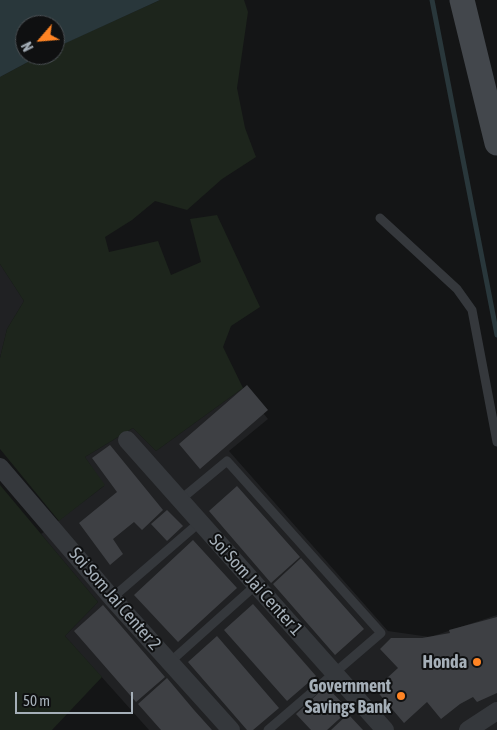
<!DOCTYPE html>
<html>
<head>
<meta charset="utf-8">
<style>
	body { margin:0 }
	#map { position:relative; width:497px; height:730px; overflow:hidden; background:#141516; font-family:"Asap Condensed",sans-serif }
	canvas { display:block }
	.north { position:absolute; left:15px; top:15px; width:50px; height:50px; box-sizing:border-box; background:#0f1011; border:1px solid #4b5054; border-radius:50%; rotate:243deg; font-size:14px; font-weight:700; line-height:20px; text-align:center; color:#a5afb8 }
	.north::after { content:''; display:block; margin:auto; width:18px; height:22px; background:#ff8424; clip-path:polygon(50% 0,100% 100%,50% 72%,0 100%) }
	.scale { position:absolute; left:15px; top:692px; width:118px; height:22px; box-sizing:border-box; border:2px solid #a5afb8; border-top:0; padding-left:6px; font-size:15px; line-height:18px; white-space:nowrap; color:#a5afb8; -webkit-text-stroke:4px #0f1011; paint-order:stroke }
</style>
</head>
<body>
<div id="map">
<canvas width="497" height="730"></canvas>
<div class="north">N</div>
<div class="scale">50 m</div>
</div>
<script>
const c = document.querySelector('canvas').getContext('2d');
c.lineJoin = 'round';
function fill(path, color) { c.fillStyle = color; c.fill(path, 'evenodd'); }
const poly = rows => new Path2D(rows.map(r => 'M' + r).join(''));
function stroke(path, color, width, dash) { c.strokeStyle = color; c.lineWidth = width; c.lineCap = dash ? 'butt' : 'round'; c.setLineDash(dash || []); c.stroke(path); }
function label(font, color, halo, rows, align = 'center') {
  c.font = font + ' "Asap Condensed",sans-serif'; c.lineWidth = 4; c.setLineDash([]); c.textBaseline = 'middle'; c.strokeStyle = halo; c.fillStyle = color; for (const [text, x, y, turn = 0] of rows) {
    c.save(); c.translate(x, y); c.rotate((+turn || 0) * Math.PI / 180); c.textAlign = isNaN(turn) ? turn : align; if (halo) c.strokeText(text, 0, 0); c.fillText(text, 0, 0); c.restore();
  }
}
const built = poly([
	[0,264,24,301,7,329,0,358],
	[243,388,268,419,229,451,388,631,430,637,497,615,497,730,149,730,65,636,98,602,41,534,104,486,85,457,133,428,156,451]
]);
const green = poly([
	[160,0,244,0,248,12,237,88,245,128,256,157,222,179,187,210,155,201,132,220,105,237,109,252,158,241,171,275,201,262,190,219,217,215,260,307,231,326,223,347,243,388,156,451,133,428,85,457,105,485,59,521,0,449,0,358,7,329,24,301,0,264,0,77,41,55,55,55,55,48,65,43],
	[0,485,98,602,65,636,102,677,52,730,0,730]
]);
const water = poly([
	[0,0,160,0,55,48,55,25,25,25,25,55,41,55,0,77]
]);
const stream = poly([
	[432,0,497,335]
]);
const building = poly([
	[247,385,268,410,200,469,179,444],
	[110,445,163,510,142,530,134,522,113,539,123,554,110,565,79,523,117,492,92,458],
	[237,486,300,557,271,583,209,511],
	[167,510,183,526,167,541,151,524],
	[193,540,237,588,178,642,134,595],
	[301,558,364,629,335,655,273,584],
	[253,604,316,676,287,701,224,630],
	[103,605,165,677,136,702,74,631],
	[497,617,497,693,477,702,473,697,460,704,441,719,427,702,404,723,375,689,398,668,380,649,391,638,422,638,450,633,449,630],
	[217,636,279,708,253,730,247,730,188,662],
	[167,678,194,710,212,730,161,730,138,704],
	[326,686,349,710,327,730,311,730,296,714],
	[348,714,363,730,331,730]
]);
const lane = poly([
	[380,218,457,289,472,310,497,442],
	[180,500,227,461,381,633,268,730],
	[112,598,200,522],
	[170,662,256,585]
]);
const street = poly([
	[127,440,385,730],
	[0,467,112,598,231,730],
	[468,730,497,711]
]);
const secondary = poly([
	[462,0,497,143]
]);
const markers = [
	[477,662,5,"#ff8424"],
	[401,696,5,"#ff8424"]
];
const streetNames = [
	["Soi Som Jai Center 1",256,585,48],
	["Soi Som Jai Center 2",115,599,49]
];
const poiNames = [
	["Honda",467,662],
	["Government",391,686],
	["Savings Bank",391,707]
];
fill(built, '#202123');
fill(green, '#1d251c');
fill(water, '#29373b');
stroke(stream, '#29373b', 5);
fill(building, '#3e4044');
stroke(lane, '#35383c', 9);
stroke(street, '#35383c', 18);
stroke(secondary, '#43474c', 25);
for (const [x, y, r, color] of markers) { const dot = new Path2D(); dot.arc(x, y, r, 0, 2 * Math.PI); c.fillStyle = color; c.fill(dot); stroke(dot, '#0f1011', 2); }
label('18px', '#a5afb8', '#0f1011', streetNames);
label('bold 18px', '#a5afb8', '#0f1011', poiNames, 'right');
</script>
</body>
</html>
